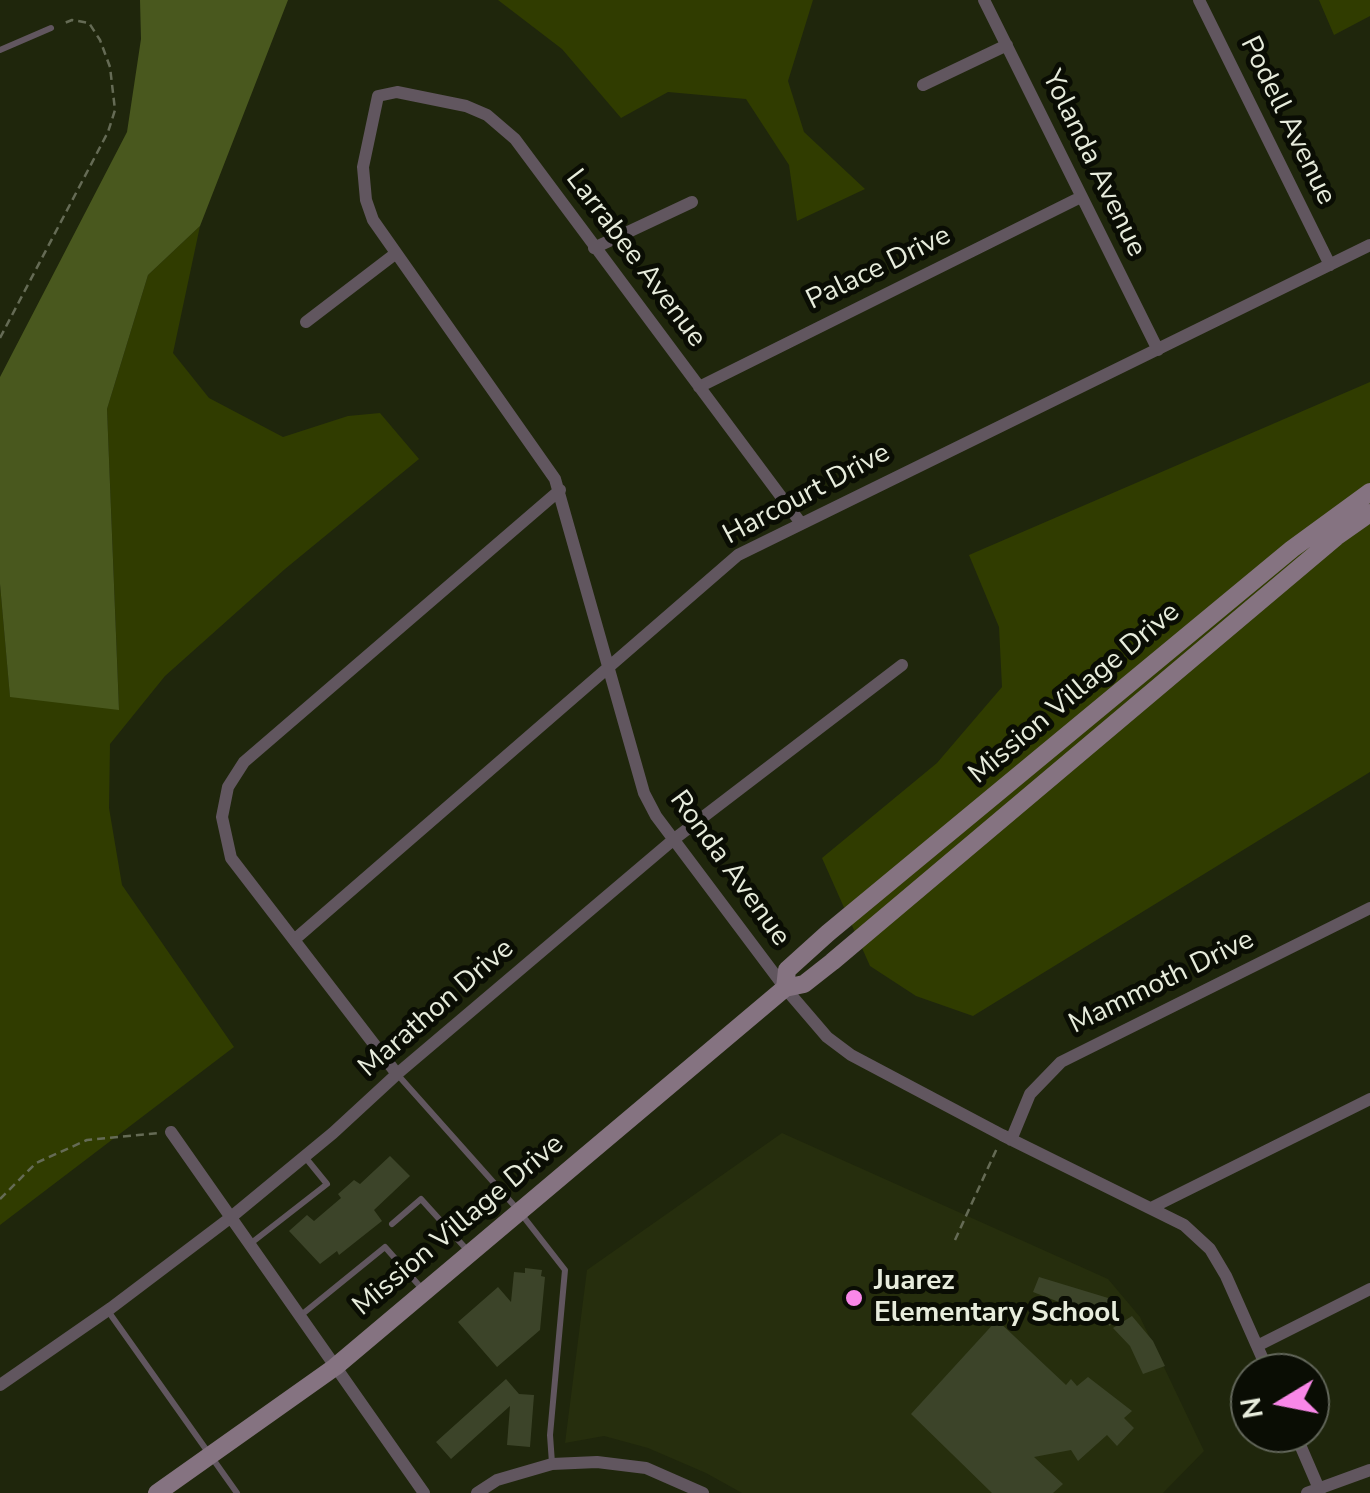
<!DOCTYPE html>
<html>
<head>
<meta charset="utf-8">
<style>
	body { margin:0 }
	#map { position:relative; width:1370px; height:1493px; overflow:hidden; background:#1f260c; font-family:"Nunito Sans",sans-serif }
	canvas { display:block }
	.north { position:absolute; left:1230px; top:1353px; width:100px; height:100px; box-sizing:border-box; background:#0a0d04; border:2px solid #62665a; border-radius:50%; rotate:260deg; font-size:28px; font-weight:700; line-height:40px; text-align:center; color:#e7ecdc }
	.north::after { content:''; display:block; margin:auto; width:35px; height:45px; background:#f987e8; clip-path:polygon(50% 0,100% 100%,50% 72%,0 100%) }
</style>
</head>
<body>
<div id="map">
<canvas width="1370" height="1493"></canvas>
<div class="north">N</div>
</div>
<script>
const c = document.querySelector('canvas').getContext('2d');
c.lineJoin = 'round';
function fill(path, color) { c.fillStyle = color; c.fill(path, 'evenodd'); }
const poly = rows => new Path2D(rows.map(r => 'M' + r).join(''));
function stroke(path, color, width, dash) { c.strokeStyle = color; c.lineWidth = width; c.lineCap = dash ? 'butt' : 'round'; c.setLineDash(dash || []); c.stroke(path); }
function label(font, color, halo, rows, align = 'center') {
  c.font = font + ' "Nunito Sans",sans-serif'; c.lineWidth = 10; c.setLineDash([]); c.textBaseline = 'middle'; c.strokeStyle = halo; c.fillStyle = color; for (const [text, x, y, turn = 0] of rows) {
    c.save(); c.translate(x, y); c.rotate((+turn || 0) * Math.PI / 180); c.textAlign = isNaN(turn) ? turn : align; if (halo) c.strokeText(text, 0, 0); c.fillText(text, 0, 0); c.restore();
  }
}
const built = poly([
	[782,1133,1108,1279,1140,1317,1204,1451,1163,1493,742,1493,706,1473,648,1448,604,1436,565,1443,587,1270]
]);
const green = poly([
	[498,0,813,0,788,81,804,132,865,189,797,221,789,165,746,99,668,92,621,118,562,49],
	[1319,0,1370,0,1370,16,1334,35],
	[200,226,173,353,209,398,283,437,348,416,380,413,419,459,285,569,165,676,110,744,109,808,122,885,234,1047,0,1225,0,584,10,696,119,709,107,409,148,275],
	[1370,382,1370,772,973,1016,916,996,870,966,822,858,937,763,1002,687,999,627,969,555]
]);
const forest = poly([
	[140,0,288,0,200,226,148,275,107,409,119,710,10,697,0,584,0,377,127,132,141,39]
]);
const building = poly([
	[390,1156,410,1176,374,1210,382,1221,339,1255,337,1251,320,1264,289,1231,307,1215,314,1221,341,1198,338,1194,354,1180,360,1184],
	[525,1268,542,1270,541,1276,545,1277,540,1330,497,1367,458,1322,498,1287,511,1302,514,1272,525,1273],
	[1039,1277,1118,1301,1110,1326,1103,1319,1033,1292],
	[1132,1316,1153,1341,1165,1366,1143,1374,1130,1346,1113,1328],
	[997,1320,1066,1385,1071,1379,1077,1386,1088,1377,1132,1411,1124,1418,1134,1428,1117,1446,1107,1435,1078,1461,1071,1450,1034,1457,1063,1484,1053,1493,992,1493,911,1414],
	[506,1379,519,1394,534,1395,530,1447,507,1445,510,1406,451,1459,436,1442]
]);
const path = poly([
	[0,338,108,132,115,110,110,67,100,40,89,23,72,20,62,24],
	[0,1199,36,1163,87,1140,159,1133],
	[955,1240,998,1146]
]);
const lane = poly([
	[0,50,51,28],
	[397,1074,519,1211,565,1270,550,1435,552,1463],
	[392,1224,421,1199,469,1252],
	[250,1244,327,1184,305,1157],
	[108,1311,237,1493],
	[300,1316,385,1247,424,1291]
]);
const street = poly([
	[984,0,1158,350],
	[1199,0,1330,265],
	[923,85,1007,45],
	[594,248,692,202],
	[306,322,395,254],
	[699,387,1081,197],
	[800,522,515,139,487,115,466,106,397,92,378,96,363,167,366,200,373,220,555,479,644,793,656,816,785,988,827,1037,851,1055,1002,1135,1184,1225,1210,1249,1226,1276,1269,1373],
	[294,940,738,555,1370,245],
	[397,1074,231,858,222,817,228,787,244,762,560,490],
	[171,1132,424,1493],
	[1011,1140,1030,1094,1061,1062,1370,908],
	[1151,1208,1370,1099],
	[1257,1346,1370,1289],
	[0,1385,111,1308,230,1218,333,1133,397,1074,673,840,902,665],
	[1295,1433,1320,1491],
	[477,1493,497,1480,552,1464,597,1462,646,1468,703,1493],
	[1307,1493,1370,1470]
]);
const secondary = poly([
	[785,988,787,970,828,933,1292,549,1370,492],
	[157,1493,335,1367,785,988,804,984,832,962,1336,537,1370,513]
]);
const markers = [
	[854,1298,10,"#f987e8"]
];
const streetNames = [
	["Podell Avenue",1287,121,64],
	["Yolanda Avenue",1093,164,64],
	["Larrabee Avenue",635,259,53],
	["Palace Drive",879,269,-26],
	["Harcourt Drive",807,495,-28],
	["Mission Village Drive",1075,694,-40],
	["Ronda Avenue",729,869,54],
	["Mammoth Drive",1162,983,-26],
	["Marathon Drive",437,1009,-41],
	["Mission Village Drive",459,1226,-40]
];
const poiNames = [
	["Juarez",874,1282],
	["Elementary School",874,1314]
];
fill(built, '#262e0d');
fill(green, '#303c00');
fill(forest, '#49581e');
fill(building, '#3c4429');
stroke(path, '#656b55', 2.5, [8, 5]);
stroke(lane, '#61565f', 6);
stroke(street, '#61565f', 12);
stroke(secondary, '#857381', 18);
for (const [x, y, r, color] of markers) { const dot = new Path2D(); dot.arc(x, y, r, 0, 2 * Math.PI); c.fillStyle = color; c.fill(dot); stroke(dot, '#0a0d04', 4); }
label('28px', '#e7ecdc', '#0a0d04', streetNames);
label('bold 28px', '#e7ecdc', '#0a0d04', poiNames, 'left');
</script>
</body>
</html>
